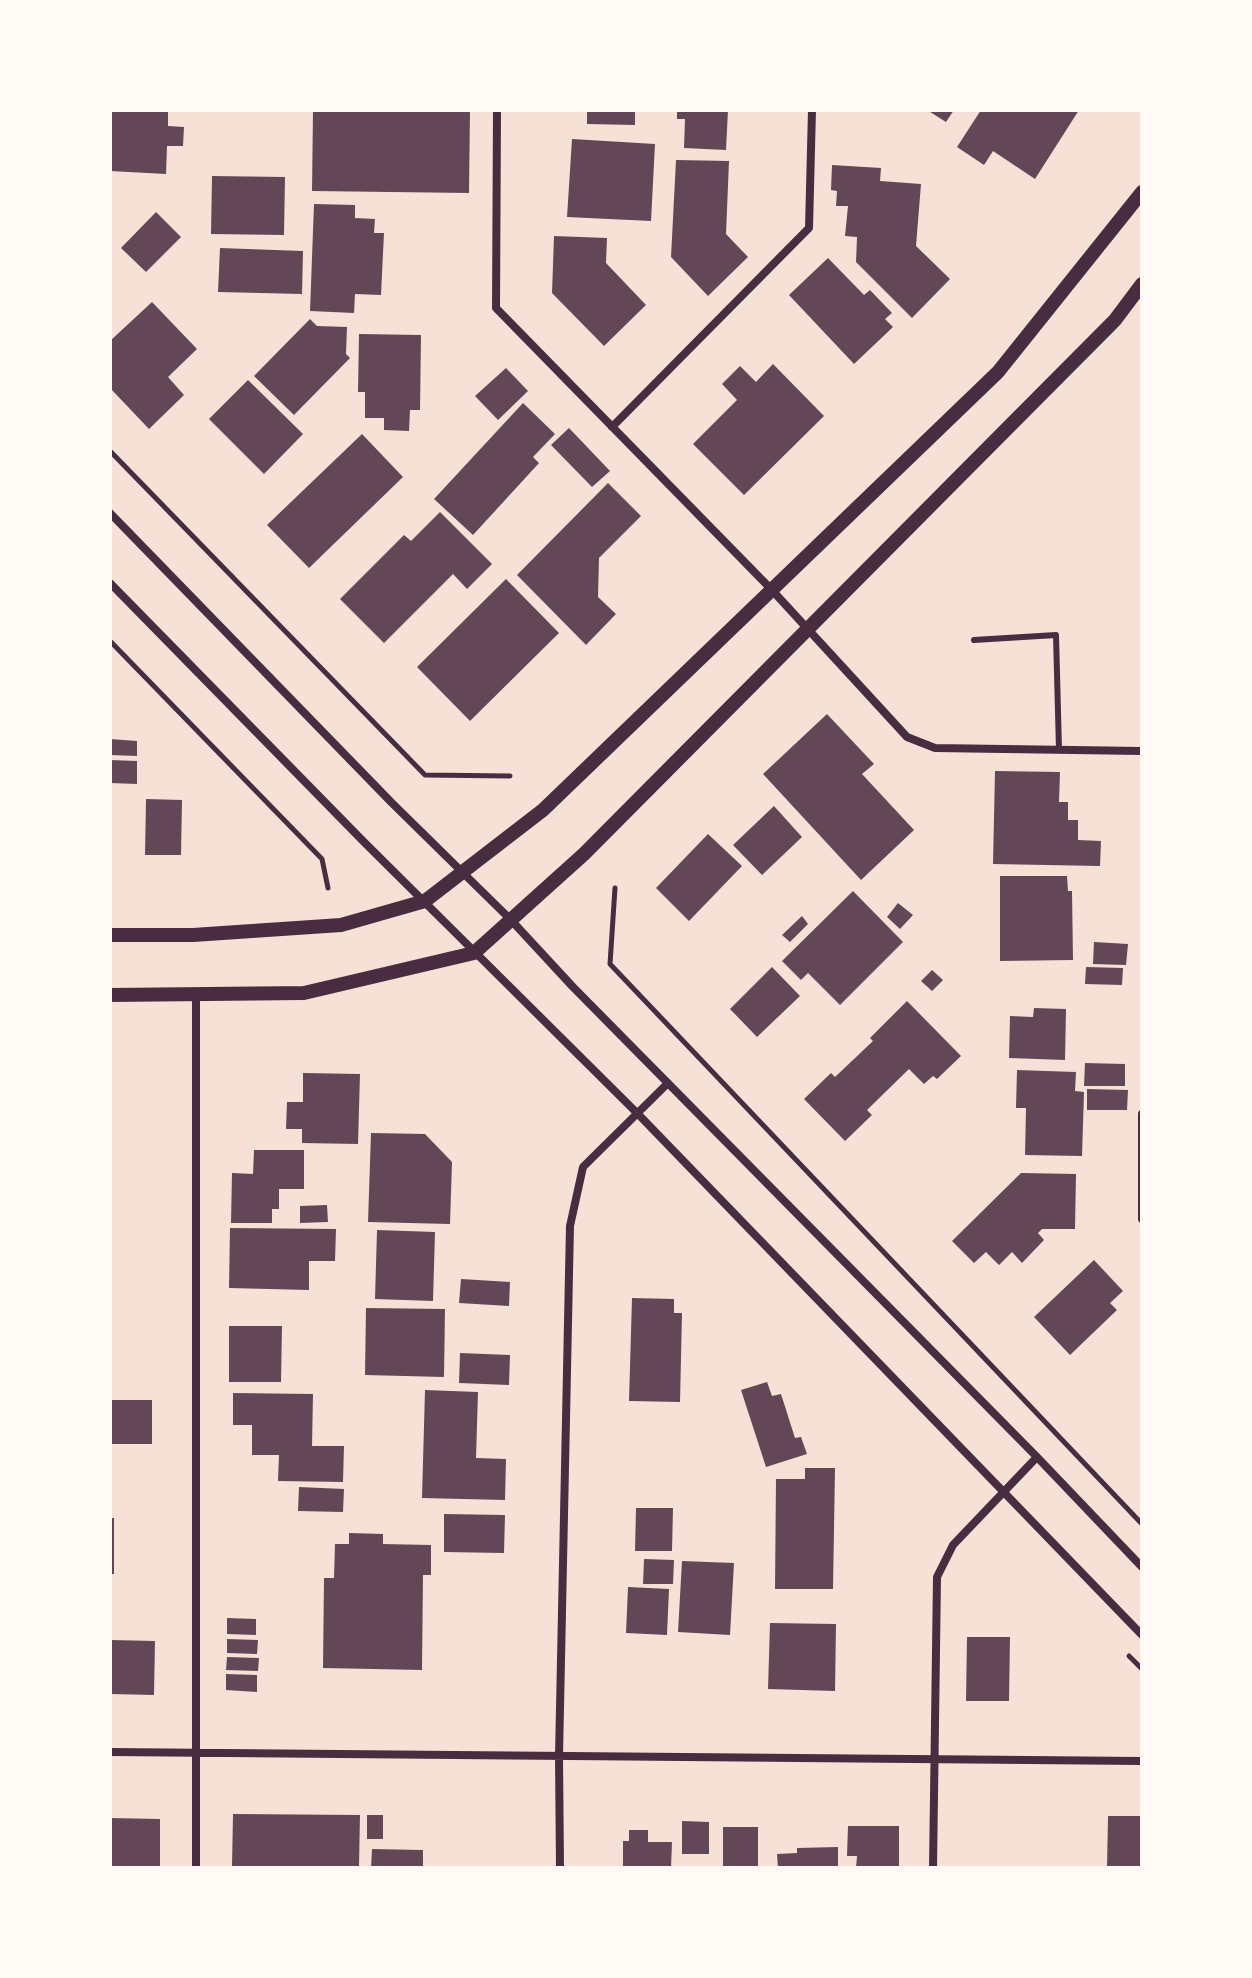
<!DOCTYPE html>
<html>
<head>
<meta charset="utf-8">
<style>
	body { margin:0 }
	#map { position:relative; width:1252px; height:1978px; overflow:hidden; background:#f7e1d7; font-family:"Crimson Pro",serif }
	canvas { display:block }
	.frame { position:absolute; inset:0; border:112px solid #fffaf5; pointer-events:none }
</style>
</head>
<body>
<div id="map">
<canvas width="1252" height="1978"></canvas>
<div class="frame"></div>
</div>
<script>
const c = document.querySelector('canvas').getContext('2d');
c.lineJoin = 'round';
function fill(path, color) { c.fillStyle = color; c.fill(path, 'evenodd'); }
const poly = rows => new Path2D(rows.map(r => 'M' + r).join(''));
function stroke(path, color, width, dash) { c.strokeStyle = color; c.lineWidth = width; c.lineCap = dash ? 'butt' : 'round'; c.setLineDash(dash || []); c.stroke(path); }
const building = poly([
	[112,110,168,110,168,126,184,127,183,146,167,146,166,174,110,171],
	[313,110,470,110,469,193,312,191],
	[587,110,635,110,635,125,587,124],
	[677,110,728,110,726,150,684,148,685,119,677,119],
	[927,110,954,110,946,122],
	[981,110,1079,110,1035,179,993,151,984,165,957,147],
	[572,139,655,144,651,221,567,217],
	[676,160,729,161,726,234,748,257,708,296,671,257],
	[832,165,881,168,880,181,921,184,916,246,950,279,912,318,856,262,857,237,845,236,848,206,836,206,837,191,831,190],
	[212,176,285,177,284,235,211,234],
	[314,204,355,205,355,218,375,219,374,233,384,233,381,295,355,294,354,313,310,311],
	[156,212,181,237,146,272,121,248],
	[554,236,607,238,606,263,646,305,604,346,552,293],
	[220,248,303,251,302,294,218,292],
	[828,258,864,295,870,290,892,313,885,319,893,327,854,364,789,295],
	[152,302,197,349,168,377,184,395,149,429,110,388,110,341],
	[310,319,317,326,347,327,346,354,350,358,294,415,254,376],
	[359,334,421,335,420,410,410,410,409,431,384,430,384,418,365,418,365,392,358,392],
	[773,364,824,416,744,495,693,444,737,400,722,384,740,366,756,382],
	[506,368,528,391,498,420,475,396],
	[248,380,303,434,264,474,209,419],
	[523,403,555,434,533,457,539,463,473,535,434,499],
	[569,428,610,471,592,487,551,445],
	[362,434,403,477,309,568,267,525],
	[608,483,641,516,599,558,598,597,616,614,586,645,517,575],
	[440,512,492,564,467,589,453,574,384,643,340,599,404,535,411,541],
	[506,579,559,633,470,721,417,667],
	[827,714,874,764,862,774,914,830,861,880,763,774],
	[110,739,137,741,137,756,110,755],
	[110,760,137,761,137,784,110,783],
	[995,771,1060,772,1059,802,1068,802,1068,820,1078,820,1078,840,1101,841,1100,866,993,864],
	[146,799,182,800,181,855,145,855],
	[774,806,802,837,762,875,733,845],
	[708,834,742,866,689,921,656,888],
	[1000,876,1067,876,1068,891,1072,891,1073,960,1000,961],
	[853,891,903,942,840,1005,808,973,801,980,782,961],
	[898,903,913,915,900,929,887,917],
	[802,916,808,924,790,942,782,935],
	[1094,942,1128,944,1126,965,1093,964],
	[772,967,800,996,757,1037,730,1009],
	[1086,967,1123,968,1122,985,1085,984],
	[932,970,943,980,932,991,921,981],
	[907,1001,961,1056,937,1079,933,1076,924,1084,909,1069,867,1110,872,1115,845,1141,804,1099,831,1073,835,1077,873,1041,870,1038],
	[1034,1008,1066,1009,1065,1060,1009,1058,1010,1016,1033,1017],
	[1085,1063,1125,1064,1125,1086,1084,1086],
	[1017,1070,1076,1072,1075,1091,1084,1092,1082,1156,1025,1155,1026,1108,1016,1108],
	[303,1073,360,1074,358,1144,302,1143,302,1129,286,1129,287,1102,303,1102],
	[1087,1089,1128,1090,1127,1110,1087,1110],
	[371,1133,425,1134,452,1162,450,1224,368,1222],
	[254,1150,304,1150,304,1189,279,1189,279,1209,272,1209,272,1223,231,1223,232,1173,253,1174],
	[1021,1173,1076,1174,1075,1229,1042,1229,1038,1233,1044,1240,1022,1263,1012,1252,999,1265,986,1252,974,1263,952,1241],
	[327,1205,328,1222,300,1223,300,1206],
	[230,1228,336,1229,335,1261,309,1261,309,1290,229,1288],
	[377,1230,435,1232,433,1301,375,1299],
	[1094,1260,1123,1291,1110,1303,1117,1310,1070,1355,1034,1317],
	[461,1279,510,1282,509,1306,459,1303],
	[632,1298,674,1299,674,1313,682,1313,680,1402,629,1401],
	[366,1308,445,1309,444,1377,365,1375],
	[229,1326,282,1326,281,1382,229,1382],
	[460,1353,510,1355,509,1385,459,1383],
	[767,1382,772,1396,781,1394,795,1438,801,1437,807,1454,766,1467,741,1390],
	[425,1390,478,1392,476,1458,506,1459,505,1500,422,1498],
	[233,1393,313,1394,312,1446,344,1446,343,1482,278,1481,279,1455,252,1455,252,1425,233,1425],
	[110,1400,152,1400,152,1444,110,1444],
	[805,1468,835,1468,833,1589,775,1589,776,1479,805,1479],
	[299,1487,344,1489,343,1512,298,1511],
	[636,1508,673,1508,672,1551,635,1551],
	[444,1514,505,1515,504,1553,444,1552],
	[110,1518,114,1518,114,1574,110,1574],
	[349,1533,383,1534,383,1544,431,1545,431,1575,423,1575,422,1670,323,1668,324,1578,334,1578,335,1544,349,1544],
	[644,1559,674,1560,673,1584,643,1584],
	[682,1561,734,1563,730,1635,678,1632],
	[628,1587,669,1589,667,1635,626,1633],
	[227,1618,256,1619,256,1635,227,1634],
	[770,1623,836,1624,835,1691,768,1689],
	[967,1637,1010,1637,1009,1701,966,1701],
	[227,1639,258,1640,257,1654,227,1653],
	[110,1640,155,1641,154,1695,110,1694],
	[227,1657,259,1658,258,1671,226,1670],
	[226,1674,257,1675,257,1692,226,1690],
	[233,1814,360,1815,359,1867,232,1866],
	[367,1815,383,1815,383,1839,367,1839],
	[1108,1816,1142,1816,1142,1868,1107,1868],
	[110,1818,160,1819,160,1868,110,1868],
	[682,1821,709,1822,709,1854,682,1854],
	[848,1826,899,1826,899,1868,856,1868,857,1856,847,1856],
	[723,1827,758,1827,758,1868,723,1868],
	[629,1830,648,1830,648,1842,672,1842,671,1868,623,1868,623,1841,629,1841],
	[838,1847,838,1868,778,1868,777,1854,797,1853,797,1848],
	[372,1849,423,1850,423,1868,371,1868]
]);
const path = poly([
	[110,451,425,775,510,776],
	[110,641,322,859,328,888],
	[615,888,610,964,1142,1524],
	[1129,1656,1142,1669]
]);
const service = poly([
	[974,640,1056,635,1059,750]
]);
const minor = poly([
	[497,110,496,308,771,589,907,737,935,748,1142,751],
	[612,427,809,228,812,110],
	[110,513,392,803,511,920,573,987,1037,1457,1142,1567],
	[110,583,365,843,638,1114,1142,1635],
	[196,995,196,1868],
	[1142,1114,1142,1219],
	[110,1752,1142,1761],
	[560,1868,559,1756,570,1226,583,1167,668,1083],
	[933,1868,937,1577,953,1545,1037,1457]
]);
const tertiary = poly([
	[110,935,193,935,341,925,425,901,543,810,998,372,1142,192],
	[110,995,304,993,474,953,584,854,1115,320,1142,284]
]);
fill(building, '#644757');
stroke(path, '#4a2c40', 5);
stroke(service, '#4a2c40', 6);
stroke(minor, '#4a2c40', 8);
stroke(tertiary, '#4a2c40', 14);
</script>
</body>
</html>
